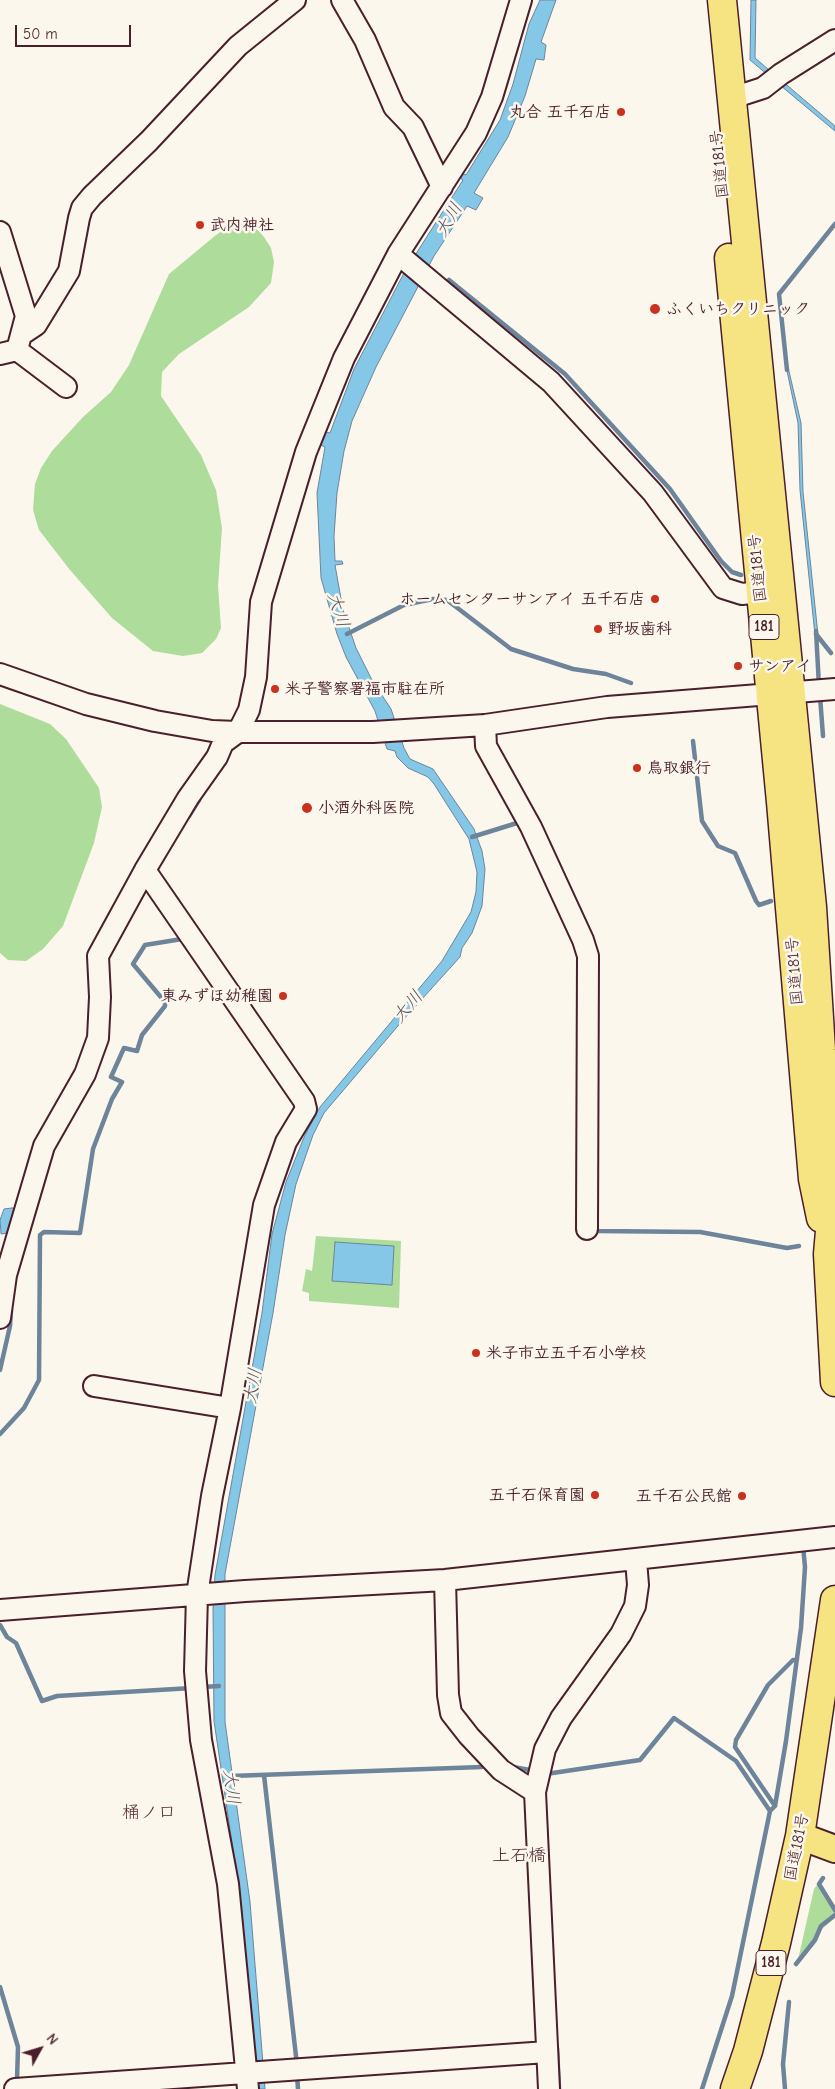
<!DOCTYPE html>
<html>
<head>
<meta charset="utf-8">
<style>
	body { margin:0 }
	#map { position:relative; width:835px; height:2089px; overflow:hidden; background:#fbf7ec; font-family:"Comic Neue",sans-serif }
	canvas { display:block }
	.north { position:absolute; left:15px; top:2024px; width:50px; height:50px; -webkit-text-stroke:4px #fbf7ec; paint-order:stroke; rotate:51deg; font-size:14px; font-weight:700; line-height:20px; text-align:center; color:#4a1f2b }
	.north::after { content:''; display:block; margin:auto; width:18px; height:22px; background:#4a1f2b; clip-path:polygon(50% 0,100% 100%,50% 72%,0 100%) }
	.scale { position:absolute; left:15px; top:25px; width:116px; height:22px; box-sizing:border-box; border:2px solid #4a1f2b; border-top:0; padding-left:6px; font-size:15px; line-height:18px; white-space:nowrap; color:#4a1f2b; -webkit-text-stroke:4px #fbf7ec; paint-order:stroke }
</style>
</head>
<body>
<div id="map">
<canvas width="835" height="2089"></canvas>
<div class="north">N</div>
<div class="scale">50 m</div>
</div>
<script>
const c = document.querySelector('canvas').getContext('2d');
c.lineJoin = 'round';
function fill(path, color) { c.fillStyle = color; c.fill(path, 'evenodd'); }
const poly = rows => new Path2D(rows.map(r => 'M' + r).join(''));
function stroke(path, color, width, dash) { c.strokeStyle = color; c.lineWidth = width; c.lineCap = dash ? 'butt' : 'round'; c.setLineDash(dash || []); c.stroke(path); }
function label(font, color, halo, rows, align = 'center') {
  c.font = font + ' "Comic Neue","Klee One",sans-serif'; c.lineWidth = 5; c.setLineDash([]); c.textBaseline = 'middle'; c.strokeStyle = halo; c.fillStyle = color; for (const [text, x, y, turn = 0] of rows) {
    c.save(); c.translate(x, y); c.rotate((+turn || 0) * Math.PI / 180); c.textAlign = isNaN(turn) ? turn : align; if (halo) c.strokeText(text, 0, 0); c.fillText(text, 0, 0); c.restore();
  }
}
const green = poly([
	[249,220,264,237,271,248,274,262,271,283,249,307,179,354,162,372,161,396,201,455,216,490,222,528,218,586,221,628,216,639,202,653,183,656,153,651,112,618,70,570,39,530,33,510,35,484,41,468,52,451,83,417,111,392,129,365,169,274,216,235,235,222],
	[0,704,50,724,66,739,99,788,102,807,94,843,63,926,43,949,26,961,8,960,0,953],
	[316,1236,401,1241,399,1308,309,1301,309,1293,302,1291,306,1269,312,1271],
	[817,1885,821,1885,835,1906,835,1918,823,1928,797,1964,814,1889]
]);
const water = poly([
	[540,0,556,0,541,42,546,45,544,60,536,59,525,96,508,137,474,193,483,198,476,210,467,206,434,256,376,367,352,421,344,451,337,493,334,536,335,561,342,561,343,564,335,565,343,610,356,648,372,680,391,709,404,748,410,759,433,769,474,829,482,851,485,869,482,906,472,933,462,948,460,957,403,1020,324,1113,313,1135,296,1184,285,1235,273,1313,225,1574,225,1722,250,1902,265,2089,258,2089,241,1904,214,1721,213,1609,215,1575,262,1313,272,1234,286,1182,305,1135,320,1107,442,961,471,912,476,892,477,872,469,839,434,784,428,777,408,768,397,757,395,751,387,749,375,711,346,657,337,634,321,578,317,493,325,447,316,443,321,431,330,433,354,369,379,321,405,271,463,180,455,175,457,171,466,175,500,120,513,84,529,24,540,0],
	[751,0,756,0,755,58,835,126,835,131,750,60,751,0],
	[786,366,788,367,801,423,803,492,818,635,815,635,800,490,798,423,786,366],
	[12,1208,18,1209,8,1233,1,1234,0,1220,4,1209,12,1208],
	[335,1242,394,1246,392,1285,332,1281,335,1242]
]);
const stream = poly([
	[449,280,565,374,670,489,721,561,732,572,741,575],
	[787,370,779,294,835,224],
	[816,631,819,686],
	[347,634,404,605,433,599,447,600,511,649,573,669,606,674,631,683],
	[816,634,831,653],
	[820,696,823,736],
	[693,741,702,821,718,846,735,853,756,901,759,905,771,901],
	[189,816,199,800],
	[472,837,517,823],
	[594,1226,597,1231,700,1232,787,1248,799,1246],
	[0,1370,10,1326,11,1310],
	[0,1434,24,1408,39,1380,40,1235,44,1232,80,1233,93,1149,112,1099,122,1082,111,1077,124,1048,137,1051,142,1035,165,1006,165,1002,133,964,145,945,182,939,184,941],
	[0,1625,7,1637,16,1643,42,1701,57,1696,192,1688],
	[203,1687,219,1686],
	[513,1767,530,1770],
	[546,1774,640,1760,674,1718,736,1761,770,1811],
	[264,1775,297,2065],
	[231,1776,482,1767],
	[775,1806,735,1747,736,1740,768,1685,793,1660,797,1660],
	[823,1878,819,1884,835,1910],
	[796,1964,815,1940,821,1926,835,1915],
	[0,1987,18,2047,17,2080],
	[557,2048,559,2089],
	[297,2075,298,2089],
	[702,2089,732,1996,770,1811,775,1806,786,1741,801,1628,805,1567,803,1546],
	[785,2089,783,2064,789,2002]
]);
const minor = poly([
	[342,0,365,40,394,107,413,127,442,187],
	[732,98,763,88,781,74,835,40],
	[0,232,26,316,17,350,0,354],
	[398,254,551,382,653,493,723,588,742,594,761,592],
	[21,335,36,325,69,271,79,218,82,208,92,196,149,141,238,46,295,0],
	[17,350,66,387],
	[0,674,86,704,155,721,212,731,238,732,373,732,485,725,607,707,835,689],
	[485,725,486,746,531,827,583,940,588,956,587,1229],
	[145,870,304,1101,306,1109,286,1142,264,1205,230,1408,212,1496,197,1595,195,1671,201,1740,228,1884,248,2089],
	[0,1318,6,1275,44,1146,85,1074,98,1038,100,997,98,956,145,870,188,798,217,757,223,743,238,732,249,710,256,677,261,602,306,452,344,358,398,254,476,133,492,97,521,0],
	[94,1386,230,1408],
	[445,1580,448,1695,451,1713,469,1736,501,1770,535,1792,549,2089],
	[0,1610,245,1591,445,1580,835,1537],
	[535,1792,545,1749,561,1718,621,1634,635,1606,638,1585,636,1560],
	[15,2089,547,2052]
]);
const major = poly([
	[800,1836,835,1849]
]);
const highway = poly([
	[722,0,812,907,821,1050,834,1186,828,1254,835,1382],
	[729,258,781,802,813,1179,821,1218],
	[735,2089,748,2051,776,1943,800,1836,835,1600]
]);
const markers = [
	[621,112,5,"#c8321e"],
	[200,225,5,"#c8321e"],
	[655,309,6,"#c8321e"],
	[655,599,5,"#c8321e"],
	[598,629,5,"#c8321e"],
	[738,666,5,"#c8321e"],
	[275,689,5,"#c8321e"],
	[637,768,5,"#c8321e"],
	[307,808,6,"#c8321e"],
	[283,996,5,"#c8321e"],
	[476,1353,5,"#c8321e"],
	[595,1495,5,"#c8321e"],
	[742,1496,5,"#c8321e"]
];
const shields = [
	[764,627,30],
	[771,1963,30]
];
const shieldNames = [
	["181",764,627],
	["181",771,1963]
];
const poiNames = [
	["丸合 五千石店",611,112,"right"],
	["武内神社",210,225],
	["ふくいちクリニック",666,309],
	["ホームセンターサンアイ 五千石店",645,599,"right"],
	["野坂歯科",608,629],
	["サンアイ",748,666],
	["米子警察署福市駐在所",285,689],
	["鳥取銀行",647,768],
	["小酒外科医院",318,808],
	["東みずほ幼稚園",273,996,"right"],
	["米子市立五千石小学校",486,1353],
	["五千石保育園",585,1495,"right"],
	["五千石公民館",732,1496,"right"]
];
const streetNames = [
	["国道181号",720,164,-96],
	["国道181号",758,568,-96],
	["国道181号",795,971,-95],
	["国道181号",797,1847,-79]
];
const waterNames = [
	["大川",449,220,-60],
	["大川",338,610,73],
	["大川",408,1007,-50],
	["大川",253,1386,-80],
	["大川",231,1787,83]
];
const neighbourhoodNames = [
	["桶ノ口",149,1813],
	["上石橋",519,1856]
];
fill(green, '#aedc9b');
fill(water, '#85c7e6');
stroke(water, '#6d849b', 1);
stroke(stream, '#6d849b', 4.5);
stroke(minor, '#4a1f2b', 24);
stroke(major, '#4a1f2b', 30);
stroke(highway, '#4a1f2b', 31);
stroke(minor, '#fbf7ec', 20);
stroke(major, '#f6e381', 26);
stroke(highway, '#f6e381', 28);
for (const [x, y, r, color] of markers) { const dot = new Path2D(); dot.arc(x, y, r, 0, 2 * Math.PI); c.fillStyle = color; c.fill(dot); stroke(dot, '#fbf7ec', 2); }
for (const [x, y, w] of shields) { const box = new Path2D(); box.roundRect(x - w / 2, y - 12.5, w, 25, 4); c.fillStyle = '#fbf7ec'; c.fill(box); stroke(box, '#4a1f2b', 1); }
label('bold 15px', '#4a1f2b', null, shieldNames);
label('bold 16px', '#4a1f2b', '#fbf7ec', poiNames, 'left');
label('16px', '#4a1f2b', '#fbf7ec', streetNames);
label('italic 18px', '#5c5163', '#fbf7ec', waterNames);
label('18px', '#4a1f2b', '#fbf7ec', neighbourhoodNames);
</script>
</body>
</html>
